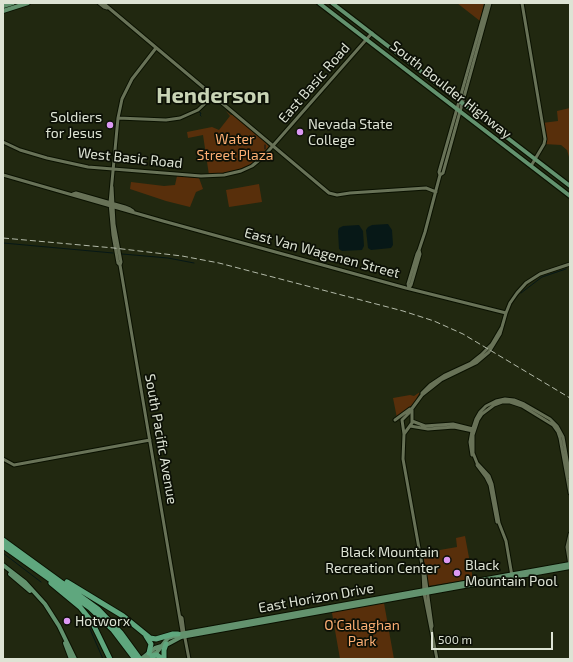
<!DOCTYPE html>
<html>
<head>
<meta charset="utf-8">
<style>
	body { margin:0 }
	#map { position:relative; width:573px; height:662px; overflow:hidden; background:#212810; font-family:"Exo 2",sans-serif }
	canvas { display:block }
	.frame { position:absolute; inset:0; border:4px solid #dde3d4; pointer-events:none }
	.scale { position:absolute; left:431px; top:632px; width:122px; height:18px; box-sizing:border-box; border:2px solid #dde3d4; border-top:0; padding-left:5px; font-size:12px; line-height:14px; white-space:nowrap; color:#dde3d4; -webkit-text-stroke:3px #0c1006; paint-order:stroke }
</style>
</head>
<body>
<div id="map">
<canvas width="573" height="662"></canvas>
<div class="frame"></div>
<div class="scale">500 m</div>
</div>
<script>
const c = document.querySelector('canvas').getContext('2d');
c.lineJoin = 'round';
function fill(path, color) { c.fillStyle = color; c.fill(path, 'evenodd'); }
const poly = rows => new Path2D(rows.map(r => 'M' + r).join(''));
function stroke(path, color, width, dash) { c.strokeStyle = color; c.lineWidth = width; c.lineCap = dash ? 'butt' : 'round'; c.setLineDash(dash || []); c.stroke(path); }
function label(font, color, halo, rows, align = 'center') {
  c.font = font + ' "Exo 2",sans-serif'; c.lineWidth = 3.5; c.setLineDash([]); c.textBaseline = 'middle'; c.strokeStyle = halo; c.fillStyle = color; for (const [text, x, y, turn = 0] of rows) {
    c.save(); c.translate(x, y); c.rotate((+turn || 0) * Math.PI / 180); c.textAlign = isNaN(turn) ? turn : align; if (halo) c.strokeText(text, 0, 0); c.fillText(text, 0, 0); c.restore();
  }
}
const green = poly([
	[457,3,484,3,480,21],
	[570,108,570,155,569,157,567,150,561,145,544,144,542,123,558,121,557,111],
	[226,111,231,115,233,115,240,119,262,138,269,147,261,157,247,167,229,172,209,175,203,135,188,138,187,132,212,127,219,130,230,116],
	[177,176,199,178,203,189,196,192,190,207,166,201,130,189,131,182,164,186,175,185],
	[259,184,262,202,229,207,226,190],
	[420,392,405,419,397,418,393,398,410,395,414,396],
	[465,536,473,579,428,586,423,553,457,547,456,538],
	[384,603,394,659,340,659,332,613,333,612]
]);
const water = poly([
	[388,224,392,230,393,245,391,248,371,250,368,248,366,230,368,227,372,225],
	[359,225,363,231,364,246,362,250,342,251,339,249,338,231,339,228,343,226]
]);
const stream = poly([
	[199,112,201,113,200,115,201,116],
	[265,145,265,149],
	[239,153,244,150],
	[3,243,113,253],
	[122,254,168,258,194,263],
	[521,293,542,277,566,269],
	[3,553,41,582],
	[90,629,103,659]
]);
const secondary = poly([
	[99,3,104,7,107,8],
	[103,3,329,193,337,195,350,193,426,188,436,192],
	[522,3,545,139,544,144,531,166],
	[118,118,166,120,180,118,198,110,213,96],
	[3,142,20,150,47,158,88,167,201,176,224,175,241,171,252,166,263,157,372,33],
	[3,175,163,221,406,288,506,313],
	[440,175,443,173,490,3],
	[112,187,114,224,121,262,120,265,182,631,184,633,189,659],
	[73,194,76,193,125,207,130,209,133,211],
	[120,265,118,263,113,235,110,203,118,118,122,99,132,79,156,48],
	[409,288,408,284,417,254,419,250,425,232,440,175,439,172,487,3],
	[409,288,411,285,416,268,420,254,419,250],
	[422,395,441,380,476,363,489,352,500,334,506,313,510,303,517,293,526,283,540,274,570,264],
	[395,420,410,409],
	[412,421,425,426,453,424,473,429],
	[410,426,428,429,454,427,473,431],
	[404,434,412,423,412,410],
	[472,455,470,442,472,431,476,419,480,412,486,406,496,401,505,399,514,400,524,404,550,419,557,426,563,437,570,477],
	[3,459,14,465,150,440],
	[477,465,486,477,490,485,497,522],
	[570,541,570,556],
	[570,565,567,547,570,534],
	[423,572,424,593,437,659],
	[512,576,506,541,499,523,492,484,489,476,477,463,473,453,473,435,478,420,482,414,494,405,502,402,510,402,522,406,553,425,558,432,560,438,570,493],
	[181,617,182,618,184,633],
	[431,629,432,626,425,575,422,565,403,459,404,434,402,420,408,414,422,395,422,393,430,385,445,375,471,363,481,355,492,344,502,327]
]);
const primary = poly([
	[319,3,570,196],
	[332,3,570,186],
	[3,6,13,3],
	[3,11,28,3],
	[3,565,25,582,45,604,59,626,75,659],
	[10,574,30,591],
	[65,643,71,659],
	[141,659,155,648,168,644,181,637,570,567],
	[147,659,157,652,168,638,180,634,570,564]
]);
const highway = poly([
	[3,540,98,609,121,633,140,659],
	[3,546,90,608,113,630,135,659],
	[67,582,123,616,150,638,156,639,173,634,178,634],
	[51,583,80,607,88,617,94,626,110,659],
	[146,636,151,644,149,653],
	[152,656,157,655,162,659],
	[164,659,164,650,166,644]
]);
const rail = poly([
	[3,238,114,248,182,256,219,263,403,311,434,321,463,334,570,398]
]);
const markers = [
	[110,125,4,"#dd99f4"],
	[300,132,4,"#dd99f4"],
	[447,560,4,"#dd99f4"],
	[457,573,4,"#dd99f4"],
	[67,621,4,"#dd99f4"]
];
const streetNames = [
	["East Basic Road",314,83,-49],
	["South Boulder Highway",451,90,38],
	["West Basic Road",130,158,6],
	["East Van Wagenen Street",322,253,15],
	["South Pacific Avenue",161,439,80],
	["East Horizon Drive",316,598,-10]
];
const poiNames = [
	["Soldiers",102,117,"right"],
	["for Jesus",102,133,"right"],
	["Nevada State",308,124],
	["College",308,140],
	["Black Mountain",439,552,"right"],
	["Recreation Center",439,568,"right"],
	["Black",465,565],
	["Mountain Pool",465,581],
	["Hotworx",75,621]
];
const parkNames = [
	["Water",235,139],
	["Street Plaza",235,155],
	["O'Callaghan",362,625],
	["Park",362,641]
];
const townNames = [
	["Henderson",213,96]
];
fill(green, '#582f0b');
fill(water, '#071817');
stroke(stream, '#071817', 1);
stroke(secondary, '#0a1100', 5);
stroke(primary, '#0a1100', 6);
stroke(highway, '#0a1100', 7);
stroke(secondary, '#687257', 3);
stroke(primary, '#63926e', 4);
stroke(highway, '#5fa77e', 5);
stroke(rail, '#b3baa9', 1, [6, 3]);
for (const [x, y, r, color] of markers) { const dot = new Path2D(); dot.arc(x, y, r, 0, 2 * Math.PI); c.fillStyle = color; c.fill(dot); stroke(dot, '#0c1006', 1.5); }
label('14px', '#dde3d4', '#0c1006', streetNames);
label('14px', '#dde3d4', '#0c1006', poiNames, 'left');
label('14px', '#fcae73', '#0c1006', parkNames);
label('bold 22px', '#c8d3b5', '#0c1006', townNames);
</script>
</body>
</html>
